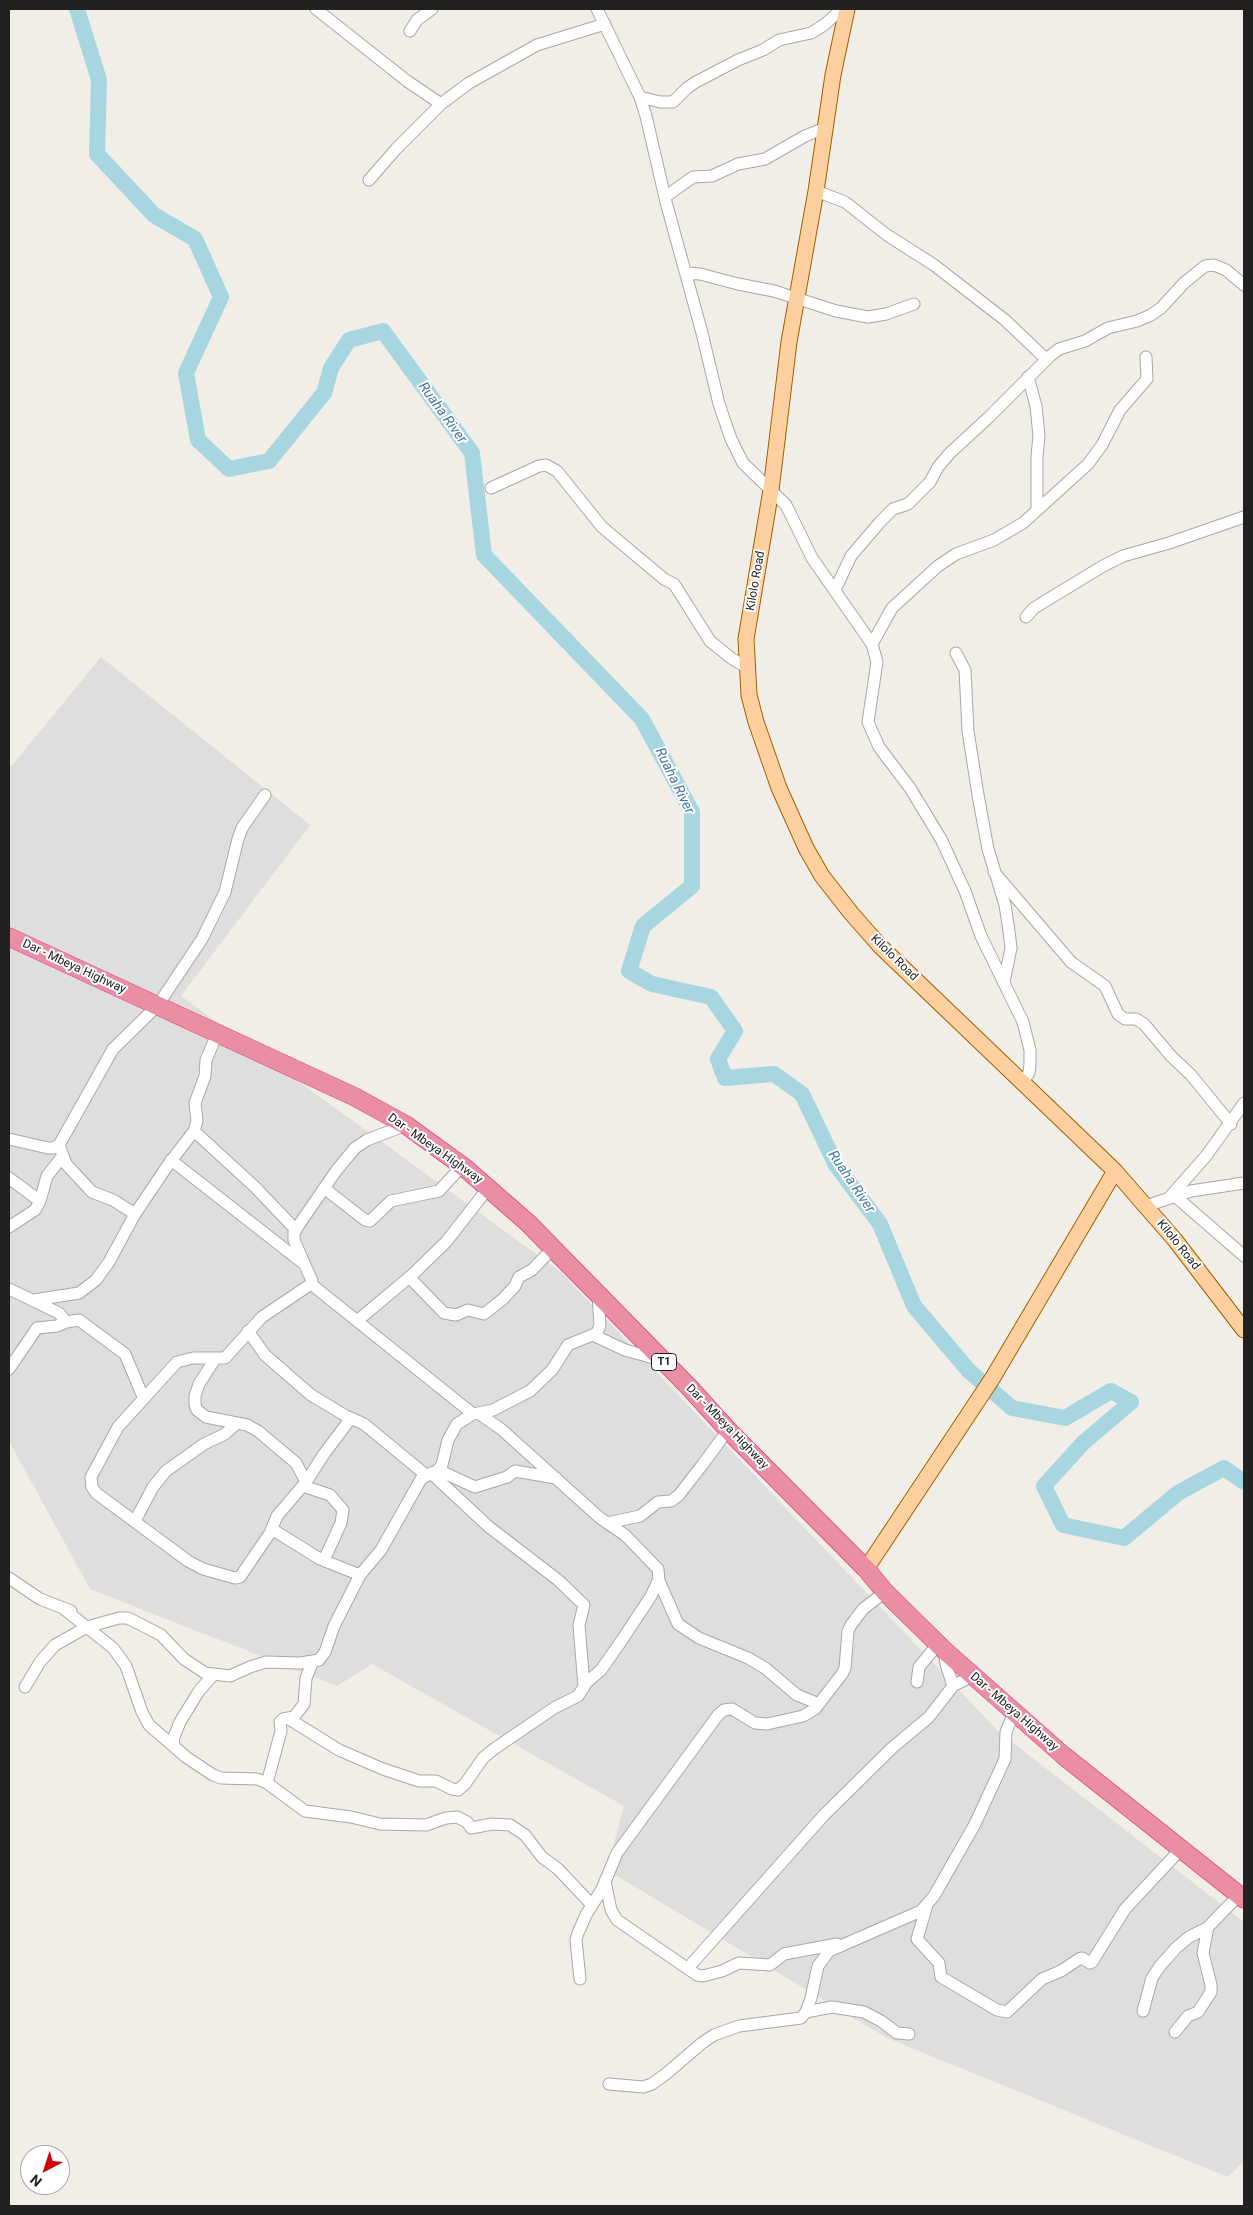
<!DOCTYPE html>
<html>
<head>
<meta charset="utf-8">
<style>
	body { margin:0 }
	#map { position:relative; width:1253px; height:2215px; overflow:hidden; background:#f1ede7; font-family:Roboto,sans-serif }
	canvas { display:block }
	.frame { position:absolute; inset:0; border:10px solid #212121; pointer-events:none }
	.north { position:absolute; left:20px; top:2145px; width:50px; height:50px; box-sizing:border-box; background:#fff; border:1px solid #a6a6a6; border-radius:50%; rotate:220deg; font-size:14px; font-weight:700; line-height:20px; text-align:center; color:#212121 }
	.north::after { content:''; display:block; margin:auto; width:18px; height:22px; background:#d2000b; clip-path:polygon(50% 0,100% 100%,50% 72%,0 100%) }
</style>
</head>
<body>
<div id="map">
<canvas width="1253" height="2215"></canvas>
<div class="frame"></div>
<div class="north">N</div>
</div>
<script>
const c = document.querySelector('canvas').getContext('2d');
c.lineJoin = 'round';
function fill(path, color) { c.fillStyle = color; c.fill(path, 'evenodd'); }
const poly = rows => new Path2D(rows.map(r => 'M' + r).join(''));
function stroke(path, color, width, dash) { c.strokeStyle = color; c.lineWidth = width; c.lineCap = dash ? 'butt' : 'round'; c.setLineDash(dash || []); c.stroke(path); }
function label(font, color, halo, rows, align = 'center') {
  c.font = font + ' Roboto,sans-serif'; c.lineWidth = 4; c.setLineDash([]); c.textBaseline = 'middle'; c.strokeStyle = halo; c.fillStyle = color; for (const [text, x, y, turn = 0] of rows) {
    c.save(); c.translate(x, y); c.rotate((+turn || 0) * Math.PI / 180); c.textAlign = isNaN(turn) ? turn : align; if (halo) c.strokeText(text, 0, 0); c.fillText(text, 0, 0); c.restore();
  }
}
const residential = poly([
	[101,657,310,825,181,996,561,1272,999,1732,1244,1922,1244,2161,1228,2177,887,2038,607,1870,624,1806,372,1664,337,1686,90,1589,9,1441,9,769]
]);
const river = poly([
	[77,9,99,80,97,154,154,215,195,239,221,297,186,373,198,440,229,469,269,461,324,393,331,368,349,340,383,331,472,453,484,555,642,719,692,812,692,886,643,926,629,971,652,984,711,997,735,1031,718,1059,725,1078,774,1074,802,1094,836,1165,880,1224,914,1306,969,1371,1012,1408,1065,1418,1111,1391,1131,1402,1083,1443,1044,1486,1063,1525,1124,1538,1178,1493,1224,1468,1244,1482]
]);
const minor = poly([
	[316,9,407,81,441,104],
	[597,9,640,97,646,116,666,202,702,333,719,404,731,439,743,463,786,505,812,558,872,644,877,662,868,722,879,747,910,788,941,839,965,891,981,936,1023,1022,1030,1050,1030,1064,1029,1073,1022,1083],
	[410,31,417,20,432,9],
	[640,97,660,102,673,102,687,88,696,82,738,60,763,50,779,40,811,33,824,25,842,9],
	[369,180,396,149,441,104,469,83,537,45,605,24],
	[816,191,845,202,887,235,934,265,1005,320,1046,359],
	[665,197,693,177,712,176,738,164,765,159,805,136,825,128],
	[686,273,700,274,738,284,774,291,836,311,868,317,886,314,914,304],
	[1028,377,1036,406,1039,436,1037,456,1037,510],
	[491,488,539,466,546,465,557,471,602,527,664,579,674,584,710,641,731,658,746,667],
	[835,590,851,556,880,522,893,509,908,504,930,482,938,467,950,453,989,417,1050,356,1059,349,1085,341,1108,328,1137,321,1151,315,1161,308,1184,283,1205,266,1214,265,1226,270,1244,285],
	[1026,617,1034,608,1103,566,1123,556,1169,543,1244,517],
	[872,644,892,608,938,566,956,554,994,540,1023,523,1088,464,1102,445,1120,410,1147,379,1146,357],
	[956,653,965,670,968,731,978,795,988,849,1005,905,1009,931,1011,948,1004,982],
	[994,872,1071,962,1105,986,1118,1014,1125,1019,1136,1019,1144,1024,1171,1056,1191,1075,1231,1124],
	[194,1131,255,1187,296,1230],
	[9,1139,48,1148,53,1148,59,1145,113,1049,158,1005,202,939,225,892,238,839,242,828,265,795],
	[59,1145,66,1164,92,1192,113,1200,135,1214],
	[171,1160,304,1264],
	[9,1178,40,1201],
	[324,1188,365,1220,370,1221,391,1201,439,1191,462,1166],
	[1175,1196,1244,1256],
	[1169,1198,1206,1156,1244,1103],
	[1146,1206,1191,1191,1244,1183],
	[9,1227,35,1210,40,1201,47,1176,62,1157],
	[409,1277,444,1313,456,1315,468,1310,484,1314,503,1299,515,1286,519,1277,532,1270,553,1248],
	[311,1284,473,1414],
	[9,1289,59,1313,66,1322],
	[34,1300,79,1293,96,1280,109,1262,135,1214,168,1165,194,1131,197,1121,195,1103,205,1076,206,1060,218,1032],
	[357,1321,412,1275,446,1242,489,1187],
	[248,1331,265,1355,311,1395,346,1416,364,1424,426,1475],
	[593,1335,625,1350,661,1360],
	[215,1359,199,1384,195,1396,195,1405,197,1410,206,1417,247,1425,258,1431,296,1463,306,1482],
	[9,1369,37,1328,57,1326,66,1322,79,1320,125,1354,143,1397],
	[478,1413,501,1429,600,1518,625,1535,658,1569,659,1581,678,1624,699,1638,748,1658,765,1668,797,1695,819,1704],
	[438,1470,475,1487,507,1477,515,1471,556,1478],
	[431,1473,489,1527,558,1580,584,1605,579,1625,584,1686],
	[303,1486,330,1495,343,1510,341,1523,324,1560],
	[135,1521,153,1487,166,1471,204,1444,225,1434,237,1423],
	[607,1523,640,1516,658,1502,671,1501,679,1495,703,1464,728,1430],
	[270,1533,277,1516,306,1482,324,1454,351,1418],
	[360,1575,320,1559,275,1531,270,1533,240,1577,235,1578,203,1569,188,1561,96,1493,92,1487,91,1477,118,1427,177,1362,193,1358,225,1358,262,1317,311,1284,312,1281,294,1240,294,1232,336,1171,355,1148,367,1140,406,1125],
	[9,1578,40,1599,71,1611],
	[64,1609,113,1648,126,1666,142,1712,149,1725,186,1757,213,1775,221,1778,257,1779,267,1783,305,1811,351,1817,380,1824,426,1825,446,1818,457,1817,467,1822,471,1828,492,1824,510,1825,525,1835,542,1857,558,1869,592,1905],
	[944,1650,946,1664,953,1686],
	[917,1682,919,1667,938,1644],
	[25,1687,40,1662,55,1645,87,1627,119,1618,128,1618,161,1635,184,1659,205,1673,230,1676,250,1667,266,1662,300,1663,319,1660,325,1652,334,1626,360,1575,381,1550,421,1479,438,1470,442,1465,448,1440,457,1424,473,1414,493,1410,530,1391,552,1370,568,1345,597,1333,600,1325,598,1296],
	[289,1719,339,1750,383,1769,419,1781,436,1781,452,1789,458,1790,465,1784,483,1758,494,1749,554,1708,578,1696,587,1682,601,1670,622,1640,651,1596,659,1579],
	[173,1745,174,1737,180,1722,199,1691,214,1674],
	[267,1783,281,1731,280,1722,283,1719,294,1717,304,1704,306,1678,313,1661],
	[605,1881,611,1910,617,1920,697,1975,703,1976,722,1971,739,1963,770,1965,784,1954,837,1944],
	[927,1905,917,1939,939,1963,941,1977,997,2010,1007,2012,1042,1979,1061,1971,1079,1959,1082,1958,1090,1963,1092,1962,1125,1909,1180,1850],
	[688,1968,824,1815,892,1748,929,1717,953,1686,972,1676],
	[580,1979,576,1940,578,1933,586,1915,602,1889,617,1853,718,1715,724,1710,732,1709,755,1723,767,1724,803,1716,815,1709,842,1674,845,1668,848,1631,851,1625,863,1609,885,1592],
	[1143,2011,1152,1978,1160,1966,1176,1948,1189,1937,1207,1928,1239,1895],
	[806,2012,832,2007,864,2012,881,2021,897,2033,909,2034],
	[1175,2032,1188,2016,1198,2012,1211,1992,1211,1985,1203,1953,1208,1927],
	[609,2084,643,2087,652,2084,667,2073,702,2043,714,2035,739,2026,801,2018,806,2012,811,1998,818,1966,829,1951,921,1911,934,1896,975,1824,1005,1759,1006,1732,1014,1712]
]);
const major = poly([
	[847,9,833,75,816,191,789,342,771,490,746,639,749,695,756,722,779,788,806,848,822,876,851,913,880,946,1115,1171,1175,1240,1244,1330],
	[866,1569,992,1379,1115,1171]
]);
const highway = poly([
	[9,937,355,1097,406,1125,465,1168,528,1223,689,1387,728,1430,866,1569,885,1592,944,1650,1064,1756,1244,1899]
]);
const shields = [
	[664,1362,25]
];
const shieldNames = [
	["T1",664,1362]
];
const streetNames = [
	["Kilolo Road",756,581,-80],
	["Kilolo Road",894,958,44],
	["Dar - Mbeya Highway",74,967,25],
	["Dar - Mbeya Highway",435,1149,35],
	["Kilolo Road",1178,1245,51],
	["Dar - Mbeya Highway",727,1427,46],
	["Dar - Mbeya Highway",1014,1712,41]
];
const waterNames = [
	["Ruaha River",442,413,54],
	["Ruaha River",674,781,64],
	["Ruaha River",851,1182,56]
];
fill(residential, '#dfdede');
stroke(river, '#a7d6e0', 16);
stroke(minor, '#a8a8a8', 13);
stroke(major, '#9e6100', 17);
stroke(highway, '#e0246f', 19);
stroke(minor, '#fff', 11);
stroke(major, '#fed0a0', 15);
stroke(highway, '#ea8ea4', 18);
for (const [x, y, w] of shields) { const box = new Path2D(); box.roundRect(x - w / 2, y - 8.5, w, 17, 4); c.fillStyle = '#fff'; c.fill(box); stroke(box, '#212121', 1); }
label('bold 11px', '#212121', null, shieldNames);
label('12px', '#212121', '#fff', streetNames);
label('italic 14px', '#4479a4', '#fff', waterNames);
</script>
</body>
</html>
